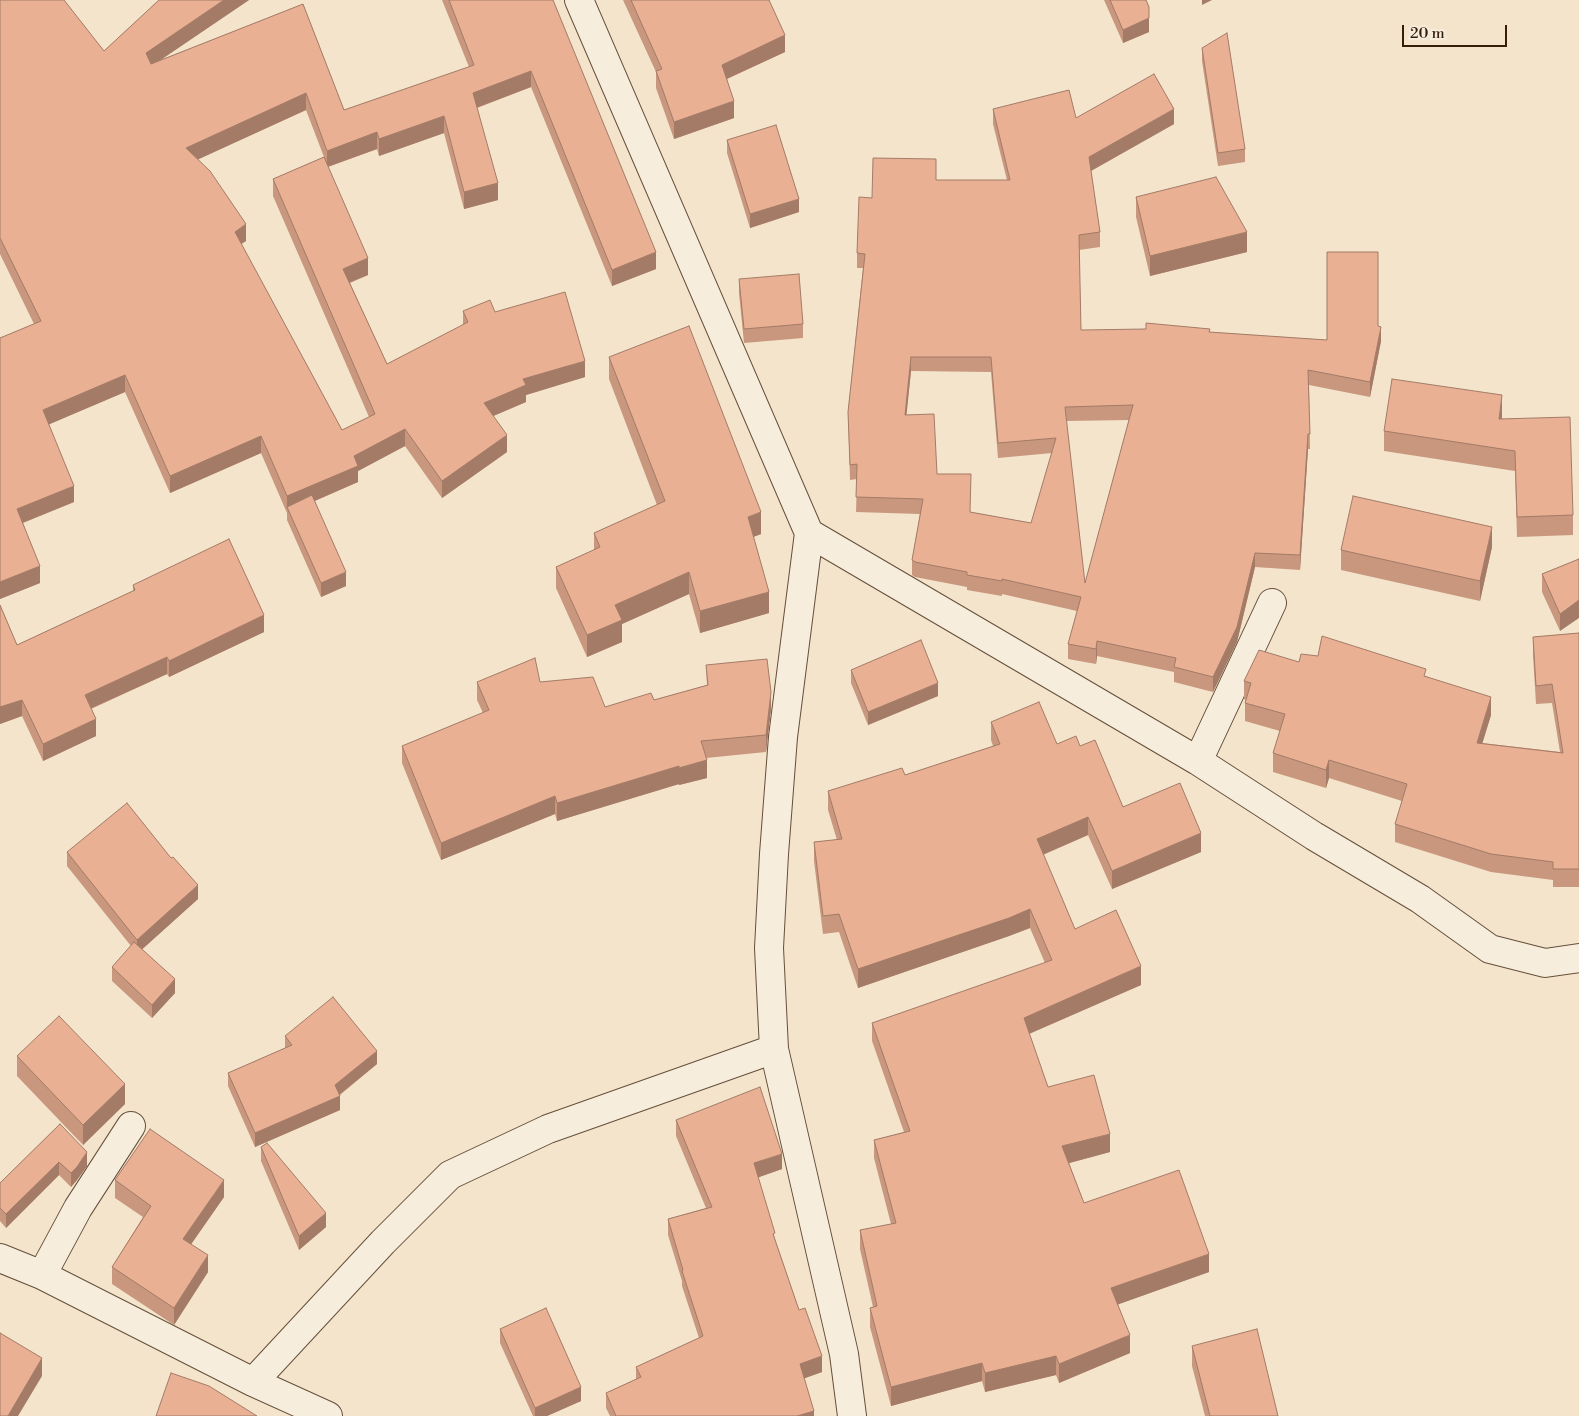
<!DOCTYPE html>
<html>
<head>
<meta charset="utf-8">
<style>
	body { margin:0 }
	#map { position:relative; width:1579px; height:1416px; overflow:hidden; background:#f3e4cb; font-family:"Libre Bodoni",serif }
	canvas { display:block }
	.scale { position:absolute; left:1402px; top:25px; width:105px; height:22px; box-sizing:border-box; border:2px solid #361d09; border-top:0; padding-left:6px; font-size:15px; line-height:18px; white-space:nowrap; color:#361d09; -webkit-text-stroke:4px #f7eddd; paint-order:stroke }
</style>
</head>
<body>
<div id="map">
<canvas width="1579" height="1416"></canvas>
<div class="scale">20 m</div>
</div>
<script>
const c = document.querySelector('canvas').getContext('2d');
c.lineJoin = 'round';
const poly = rows => new Path2D(rows.map(r => 'M' + r).join(''));
function stroke(path, color, width, dash) { c.strokeStyle = color; c.lineWidth = width; c.lineCap = dash ? 'butt' : 'round'; c.setLineDash(dash || []); c.stroke(path); }
function fill(path, color) { c.fillStyle = color; c.fill(path, 'evenodd'); }
const street = poly([
	[579,0,809,533,1198,761,1314,836,1420,899,1490,949,1545,963,1579,958],
	[809,533,783,737,774,854,769,948,774,1049,844,1354,852,1416],
	[1198,761,1272,603],
	[0,1258,42,1275,253,1382,328,1416],
	[42,1275,78,1208,131,1126],
	[253,1382,383,1242,450,1175,548,1129,774,1049]
]);
const wall = poly([
	[0,0,104,51,159,0,249,0,158,61,303,4,344,110,469,67,442,0,553,0,656,269,612,286,531,87,477,108,498,200,464,209,444,133,379,156,377,149,328,167,368,275,350,283,387,364,463,325,463,311,495,312,585,377,526,395,526,402,493,416,507,452,442,498,405,446,358,471,358,482,315,501,346,586,321,597,287,520,287,513,261,453,170,493,125,392,49,424,74,502,23,523,40,583,0,599,0,338,34,324,0,254],
	[306,110,324,157,273,179,273,196,369,417,342,430,241,244,246,241,198,159],
	[623,0,769,0,785,52,727,79,734,118,674,139,656,88,656,72],
	[1104,0,1146,0,1149,32,1123,43],
	[1202,48,1245,149,1245,162,1218,166,1202,61],
	[993,109,1076,118,1174,124,1091,171,1100,232,1100,247,1079,250,1081,330,1210,332,1327,340,1378,326,1381,341,1370,397,1309,385,1310,449,1308,449,1300,570,1255,567,1237,642,1213,692,1174,682,1174,672,1097,656,1096,664,1068,659,1068,644,1077,611,1002,594,1002,596,967,590,967,587,915,577,912,575,912,560,920,514,856,512,857,479,850,480,848,412,863,268,857,268,857,253,872,198,936,180,1007,180,993,124],
	[911,371,991,372,998,458,1052,453,1031,523,970,512,937,474,906,415],
	[1129,420,1085,583,1066,421],
	[727,140,799,212,750,228,727,153],
	[1136,197,1247,252,1150,276,1136,217],
	[739,279,803,324,803,338,744,343,739,293],
	[609,357,761,534,753,537,769,613,700,633,689,594,622,624,622,642,587,657,556,588,556,567,594,550,594,533,657,505,609,379],
	[1502,415,1502,418,1573,515,1573,535,1517,537,1515,471,1384,451,1384,431],
	[1492,547,1480,601,1341,570,1341,550],
	[1579,559,1560,631,1542,592,1542,574],
	[133,585,264,632,169,677,167,674,91,709,96,736,43,761,22,716,0,724,0,605,17,645,133,591],
	[1579,633,1579,887,1553,887,1553,880,1491,872,1395,842,1395,824,1402,801,1329,778,1326,788,1273,772,1273,753,1280,731,1245,721,1245,703,1246,700,1244,699,1244,681,1299,662,1426,676,1491,715,1482,743,1560,752,1552,703,1536,704,1533,655,1533,637],
	[706,665,771,709,766,752,706,758,707,778,679,785,679,784,557,821,555,814,441,860,402,763,402,746,483,713,477,700,477,682,540,682,605,707,654,700,707,685],
	[851,670,938,696,868,725,851,683],
	[991,722,1057,744,1080,746,1123,807,1201,852,1112,889,1088,835,1043,855,1075,929,1141,985,1029,1034,1048,1087,1110,1152,1069,1163,1084,1203,1209,1272,1118,1304,1130,1353,1059,1383,1056,1375,985,1392,982,1381,891,1406,870,1327,870,1308,873,1307,860,1249,860,1230,891,1224,874,1158,874,1140,904,1132,872,1041,872,1023,1045,963,1030,928,1009,936,858,988,839,932,823,934,814,861,814,842,837,840,828,810,828,791,905,775,993,746,991,740],
	[67,852,198,899,142,949,175,993,152,1018,112,981,112,967,131,946,67,866],
	[285,1036,377,1064,340,1095,340,1110,255,1147,228,1086,228,1073,285,1048],
	[17,1056,125,1104,83,1145,17,1076],
	[676,1120,782,1169,758,1177,775,1239,799,1310,822,1372,804,1378,814,1416,610,1416,606,1408,606,1393,636,1379,636,1367,699,1338,682,1286,682,1281,668,1235,668,1219,706,1208,676,1136],
	[60,1124,87,1166,77,1180,71,1187,59,1175,6,1228,0,1221,0,1183],
	[261,1147,326,1227,299,1250,261,1161],
	[115,1180,224,1197,191,1244,208,1272,174,1325,112,1284,112,1267,143,1217,115,1198],
	[500,1329,581,1401,547,1416,533,1416,500,1343],
	[1192,1346,1278,1416,1205,1416,1192,1366]
]);
const shadedWall = poly([
	[224,0,249,0,146,70,146,53],
	[1202,0,1212,0,1202,5],
	[1149,18,1149,32,1123,43,1123,30],
	[785,35,785,52,722,81,722,65],
	[531,71,531,87,473,109,473,93],
	[306,93,306,110,186,165,186,148],
	[734,101,734,118,674,139,674,122],
	[1174,109,1174,124,1089,172,1089,157],
	[444,116,444,133,379,156,379,139],
	[377,132,377,149,327,167,327,151],
	[498,183,498,200,464,209,464,192],
	[799,199,799,212,750,228,750,214],
	[246,224,246,241,235,248,235,232],
	[1247,232,1247,252,1150,276,1150,256],
	[656,252,656,269,612,286,612,270],
	[368,258,368,275,343,285,343,269],
	[1381,327,1381,341,1370,397,1370,382],
	[911,357,911,371,905,430,905,415],
	[585,361,585,377,526,395,526,402,484,420,484,403,523,379],
	[125,375,125,392,43,427,43,410],
	[1502,395,1502,415,1499,439,1499,419],
	[405,429,405,446,358,471,358,482,289,512,287,507,287,496,354,456],
	[1308,434,1308,449,1300,570,1300,555],
	[507,435,507,452,442,498,442,481],
	[261,436,261,453,170,493,170,476],
	[74,486,74,502,17,525,17,509],
	[761,512,761,534,748,539,748,517],
	[1492,527,1492,547,1480,601,1480,581],
	[1255,553,1255,567,1237,642,1213,692,1213,677],
	[40,566,40,583,0,599,0,582],
	[346,572,346,586,321,597,321,583],
	[689,572,689,594,622,624,622,642,587,657,587,635,615,605],
	[769,592,769,613,700,633,700,611],
	[1579,600,1579,618,1560,631,1560,614],
	[264,615,264,632,169,677,169,661],
	[1097,641,1097,656,1096,664,1096,649],
	[167,657,167,674,85,711,85,695],
	[938,683,938,696,868,725,868,712],
	[771,692,771,709,766,752,766,735],
	[1491,697,1491,715,1477,761,1477,743],
	[22,700,22,716,0,724,0,707],
	[96,719,96,736,43,761,43,744],
	[707,760,707,778,679,785,679,768],
	[1329,760,1329,778,1326,788,1326,770],
	[679,766,679,784,557,821,557,803],
	[555,796,555,814,441,860,441,843],
	[1088,817,1088,835,1037,857,1037,839],
	[1201,833,1201,852,1112,889,1112,871],
	[198,885,198,899,137,954,137,940],
	[1030,909,1030,928,1009,936,858,988,858,969],
	[1141,966,1141,985,1024,1036,1024,1018],
	[175,979,175,993,152,1018,152,1005],
	[377,1051,377,1064,335,1098,335,1085],
	[125,1084,125,1104,83,1145,83,1125],
	[340,1096,340,1110,255,1147,255,1133],
	[1110,1134,1110,1152,1062,1165,1062,1146],
	[87,1152,87,1166,77,1180,71,1187,71,1173],
	[782,1154,782,1169,754,1179,754,1163],
	[59,1162,59,1175,6,1228,6,1214],
	[224,1180,224,1197,183,1256,183,1239],
	[326,1213,326,1227,299,1250,299,1236],
	[1209,1254,1209,1272,1111,1307,1111,1288],
	[208,1255,208,1272,174,1325,174,1308],
	[1130,1335,1130,1353,1059,1383,1059,1364],
	[822,1356,822,1372,800,1380,800,1364],
	[1056,1356,1056,1375,985,1392,985,1373],
	[42,1358,42,1376,18,1416,7,1416],
	[982,1363,982,1381,891,1406,891,1387],
	[581,1387,581,1401,547,1416,535,1416,535,1408],
	[814,1411,814,1416,797,1416]
]);
const building = poly([
	[0,0,64,0,104,51,159,0,224,0,146,53,151,64,303,4,344,110,474,65,449,0,553,0,656,252,612,270,531,71,473,93,498,183,464,192,444,116,379,139,377,132,327,151,306,93,186,148,210,171,246,224,235,232,342,430,375,414,273,179,324,157,368,258,343,269,387,364,468,322,463,311,490,300,495,312,565,292,585,361,523,379,526,385,484,403,507,435,442,481,405,429,354,456,358,466,287,496,261,436,170,476,125,375,43,410,74,486,17,509,40,566,0,582,0,338,41,321,0,238,0,0],
	[631,0,769,0,785,35,722,65,734,101,674,122,656,71,662,69,631,0],
	[1110,0,1146,0,1149,7,1149,18,1123,30,1110,0],
	[1227,33,1245,149,1218,153,1202,48,1227,33],
	[1154,74,1174,109,1089,157,1100,232,1079,235,1081,330,1146,329,1146,323,1210,329,1209,332,1327,340,1327,252,1378,252,1378,326,1381,327,1370,382,1308,370,1310,434,1308,434,1300,555,1255,553,1237,627,1213,677,1174,667,1176,658,1097,641,1096,649,1068,644,1081,597,1002,579,1002,581,967,575,967,572,915,562,912,560,923,499,856,497,857,464,850,465,848,412,865,254,857,253,859,197,872,198,873,158,936,159,936,180,1010,180,993,109,1069,90,1076,118,1154,74],
	[911,357,991,357,998,443,1056,438,1031,523,970,512,971,474,937,474,934,414,905,415,911,357],
	[1133,405,1085,583,1065,407,1133,405],
	[776,125,799,199,750,214,727,140,776,125],
	[1216,177,1247,232,1150,256,1136,197,1216,177],
	[799,274,803,324,744,329,739,279,799,274],
	[689,326,761,512,748,517,769,592,700,611,689,572,615,605,622,620,587,635,556,567,600,547,594,533,665,501,609,357,689,326],
	[1392,379,1502,395,1499,419,1570,417,1573,515,1517,517,1515,451,1384,431,1392,379],
	[312,495,346,572,321,583,287,507,312,495],
	[1353,496,1492,527,1480,581,1341,550,1353,496],
	[229,539,264,615,169,661,167,657,85,695,96,719,43,744,22,700,0,707,0,605,17,645,135,590,133,585,229,539],
	[1579,559,1579,600,1560,614,1542,574,1579,559],
	[1579,633,1579,869,1553,869,1553,862,1491,854,1395,824,1407,784,1329,760,1326,770,1273,753,1285,714,1245,703,1251,683,1244,681,1259,650,1299,662,1301,654,1318,656,1322,636,1426,669,1424,676,1491,697,1477,743,1563,753,1552,684,1536,686,1533,637,1579,633],
	[921,640,938,683,868,712,851,670,921,640],
	[535,658,540,682,593,677,605,707,651,693,654,700,708,685,706,665,767,659,771,692,766,735,701,741,707,760,679,768,679,766,557,803,555,796,441,843,402,746,489,710,477,682,535,658],
	[1039,702,1057,744,1076,736,1080,746,1095,740,1123,807,1180,783,1201,833,1112,871,1088,817,1037,839,1075,929,1116,910,1141,966,1024,1018,1048,1087,1094,1075,1110,1134,1062,1146,1084,1203,1179,1170,1209,1254,1111,1288,1130,1335,1059,1364,1056,1356,985,1373,982,1363,891,1387,870,1308,877,1306,860,1230,896,1223,874,1140,910,1131,872,1023,1052,960,1030,909,1009,918,858,969,839,914,823,916,814,842,842,839,828,791,902,768,905,775,1000,744,991,722,1039,702],
	[127,803,171,858,173,857,198,885,137,940,67,852,127,803],
	[134,942,175,979,152,1005,112,967,134,942],
	[333,997,377,1051,335,1085,340,1096,255,1133,228,1073,292,1045,285,1036,333,997],
	[59,1016,125,1084,83,1125,17,1056,59,1016],
	[760,1087,782,1154,754,1163,775,1233,773,1234,799,1310,805,1308,822,1356,800,1364,814,1411,797,1416,616,1416,606,1393,641,1377,636,1367,703,1336,682,1271,683,1270,668,1219,712,1207,676,1120,760,1087],
	[60,1124,87,1152,77,1167,71,1173,59,1162,6,1214,0,1208,0,1183,60,1124],
	[150,1129,224,1180,183,1239,208,1255,174,1308,112,1267,151,1206,115,1180,150,1129],
	[267,1143,326,1213,299,1236,261,1147,267,1143],
	[546,1308,581,1387,535,1408,500,1329,546,1308],
	[1257,1329,1278,1416,1210,1416,1192,1346,1257,1329],
	[0,1333,42,1358,8,1416,0,1416,0,1333],
	[171,1373,209,1386,257,1416,156,1416,171,1373]
]);
stroke(street, '#654f3a', 30);
stroke(street, '#f7eddd', 28);
fill(wall, '#c8977e');
fill(shadedWall, '#a37b67');
fill(building, '#e9b093');
stroke(building, '#a37b67', 1);
</script>
</body>
</html>
